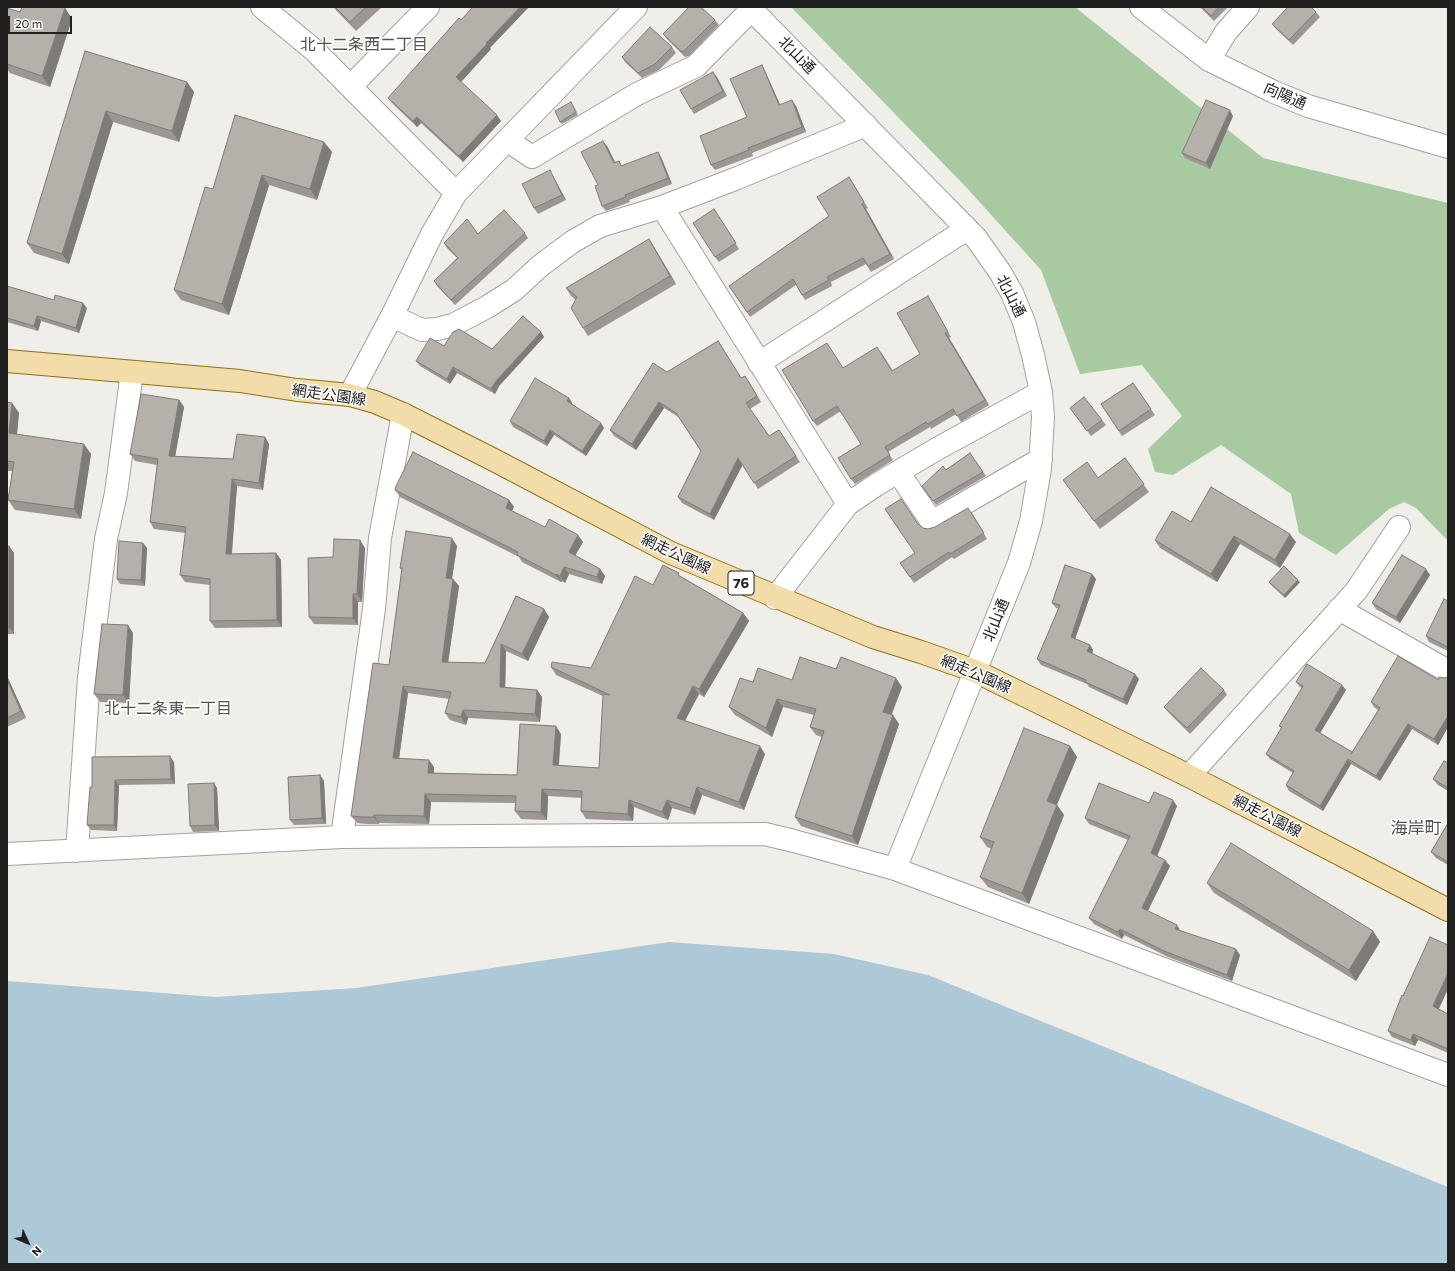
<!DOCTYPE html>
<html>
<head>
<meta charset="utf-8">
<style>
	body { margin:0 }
	#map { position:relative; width:1455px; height:1271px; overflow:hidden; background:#efeee8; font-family:Commissioner,sans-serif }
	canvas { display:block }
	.frame { position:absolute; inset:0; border:8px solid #202020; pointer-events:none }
	.north { position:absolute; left:8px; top:1223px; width:40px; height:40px; -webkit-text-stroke:3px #fff; paint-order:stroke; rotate:134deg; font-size:11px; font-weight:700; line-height:16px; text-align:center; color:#202020 }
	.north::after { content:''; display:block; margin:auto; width:14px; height:18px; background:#202020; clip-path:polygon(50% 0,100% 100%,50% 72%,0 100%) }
	.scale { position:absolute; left:8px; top:16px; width:64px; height:18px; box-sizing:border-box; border:2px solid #202020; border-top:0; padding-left:5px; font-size:12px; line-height:14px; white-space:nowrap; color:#202020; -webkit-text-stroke:3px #fff; paint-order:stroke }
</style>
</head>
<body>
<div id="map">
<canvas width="1455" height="1271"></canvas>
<div class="frame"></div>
<div class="north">N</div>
<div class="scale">20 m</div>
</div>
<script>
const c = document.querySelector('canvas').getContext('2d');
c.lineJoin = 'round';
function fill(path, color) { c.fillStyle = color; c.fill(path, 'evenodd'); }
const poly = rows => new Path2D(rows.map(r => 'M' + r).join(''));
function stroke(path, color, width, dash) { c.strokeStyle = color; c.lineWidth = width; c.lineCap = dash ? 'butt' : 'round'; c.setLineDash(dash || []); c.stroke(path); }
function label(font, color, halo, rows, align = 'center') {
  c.font = font + ' Commissioner,"Noto Sans JP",sans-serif'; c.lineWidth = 3; c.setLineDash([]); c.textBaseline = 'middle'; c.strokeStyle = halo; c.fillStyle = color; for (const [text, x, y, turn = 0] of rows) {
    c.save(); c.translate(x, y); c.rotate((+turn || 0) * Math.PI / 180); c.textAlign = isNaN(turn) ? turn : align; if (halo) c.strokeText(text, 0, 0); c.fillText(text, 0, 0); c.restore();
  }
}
const forest = poly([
	[791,7,1075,7,1263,158,1448,203,1448,541,1416,508,1404,502,1389,509,1336,555,1299,533,1291,494,1221,445,1173,475,1155,472,1148,449,1182,416,1142,365,1080,374,1041,270,966,187]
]);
const water = poly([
	[669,942,834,954,928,975,1448,1187,1448,1264,7,1264,7,981,215,997,356,988]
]);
const minor = poly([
	[262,7,314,50,456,193],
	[749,7,976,238,1000,272,1012,293,1024,322,1033,355,1041,392,1043,417,1040,469,1031,521,1019,563,895,869],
	[1141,7,1209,60,1274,92,1308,106,1448,147],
	[1209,60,1226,32,1248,7],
	[351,86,428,7],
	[507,140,532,157,637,94,696,66,752,9],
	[662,207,848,504],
	[392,316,422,330,437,329,453,325,487,307,514,290,540,266,572,242,600,226,662,207,735,179,866,125],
	[759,363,967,229],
	[350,395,392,316,432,234,456,193,636,7],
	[898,472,932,522,1041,459],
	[775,598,848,504,876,485,935,450,1041,392],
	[1339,609,1448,671],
	[1189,776,1356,591,1399,527],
	[342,837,374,609,380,538,403,414],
	[77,851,89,677,106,539,116,493,132,372],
	[7,854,342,837,765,834,794,841,895,869,1448,1075]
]);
const major = poly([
	[7,361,240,381,297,390,350,395,375,402,403,414,494,460,671,553,873,637,921,652,975,671,1189,776,1448,910]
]);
const wall = poly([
	[333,7,382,7,356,31],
	[1200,7,1228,7,1214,21],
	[7,8,20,12,65,8,72,19,50,87,10,73,7,69],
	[1316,12,1320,17,1293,45,1276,29,1272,24],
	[715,20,719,25,689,56,685,57,667,39,663,34],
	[672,47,676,53,659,70,642,78,625,62,622,57],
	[490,48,491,49,461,82,501,121,463,162,421,123,417,127,392,103,388,98],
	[85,51,187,82,194,92,179,142,113,122,69,264,34,253,27,243],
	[762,65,765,71,780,105,796,106,806,132,752,153,753,156,715,170,711,165,747,117],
	[713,72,727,96,694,114,691,109],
	[573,105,578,115,562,124,560,122],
	[1233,116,1210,169,1185,158,1182,153],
	[324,142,332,152,317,200,269,185,229,315,181,300,174,290,213,189],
	[607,146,615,163,619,161,622,166,661,157,672,184,629,200,630,202,606,211,602,206,598,185],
	[553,176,566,200,538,214,534,208],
	[849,177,868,208,866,209,894,259,871,272,866,264,831,282,832,286,805,300,796,285,750,317,729,286,829,216],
	[714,209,739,249,719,262,715,257],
	[525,233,528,238,455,305,437,286,434,281,457,258,447,248,444,243,478,234],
	[649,239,654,247,676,284,588,336,583,328,576,300,571,296,566,288],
	[7,286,54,300,87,308,79,333,41,321,38,331,7,322],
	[931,301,951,337,949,338,989,405,961,422,956,414,931,429,930,427,888,452,893,460,855,484,851,479,861,444,841,411,817,426,813,421,827,343,843,368,881,352,893,371,920,354],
	[541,332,544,337,499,386,495,394,457,373,450,384,420,366,416,361,444,346,492,349],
	[718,341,741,378,749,382,761,402,750,409,769,436,783,436,800,462,758,489,743,464,714,520,682,503,678,497,701,451,680,418,664,408,636,450,614,436,610,430,667,372],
	[1133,383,1155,415,1122,436,1101,404],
	[569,398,572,403,572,404,604,428,586,456,554,435,547,446,513,427,510,421],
	[179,400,184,407,175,456,233,459,265,437,269,444,263,490,237,486,232,554,276,553,281,560,282,627,215,628,210,621,210,585,185,582,180,575,186,533,154,529,150,522,157,465,135,461,130,454],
	[7,402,12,403,19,413,17,434,91,454,81,519,15,510,8,500,12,471,7,471],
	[1070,408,1102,420,1106,425,1091,436],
	[970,453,986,476,936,505,922,486],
	[1125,458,1149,492,1100,529,1063,480,1098,478],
	[395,490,509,500,514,507,512,511,545,527,583,542,575,556,600,569,605,576,602,584,569,574,565,583,562,581,561,582,522,562,519,557,400,497],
	[972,513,987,539,954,559,952,557,914,583,900,563,915,553,918,524,923,528,928,529,935,527],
	[1191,522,1296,542,1280,568,1240,544,1217,582,1160,548,1155,540],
	[143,543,147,548,145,586,120,584,117,579],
	[7,546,9,546,14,553,14,634,7,634],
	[457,546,452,578,453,579,459,586,448,662,485,663,516,596,544,609,549,617,528,661,506,651,505,688,537,690,542,697,540,722,468,718,466,725,450,720,445,713,449,699,408,693,399,758,434,767,434,773,517,775,561,734,559,765,599,768,603,696,556,675,551,667,591,668,653,585,682,577,743,613,749,621,704,697,699,694,685,721,765,754,744,810,702,795,695,815,672,808,668,820,634,807,633,821,586,819,581,811,582,798,548,796,547,820,521,819,515,811,516,803,431,802,429,824,379,823,379,824,367,824,357,823,351,816,389,665,402,571,400,568],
	[365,548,362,602,358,602,358,625,314,624,309,617,333,557],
	[1430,575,1400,623,1376,609,1372,603],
	[1096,579,1075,639,1090,645,1093,650,1092,654,1139,679,1127,705,1089,687,1087,684,1041,665,1037,659,1059,609,1056,608,1052,603],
	[1269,582,1300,582,1285,598,1271,585],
	[1448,601,1448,651,1429,642,1426,636],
	[133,633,129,703,100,702,94,694],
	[836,669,902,687,892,714,899,724,858,845,801,826,795,817,822,737,816,735,810,727,814,715,783,707,772,737,735,715,729,707,753,682,792,680],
	[7,676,26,718,7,727],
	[1448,677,1448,727,1438,745,1412,729,1380,781,1351,764,1323,811,1289,791,1286,785,1293,773,1270,759,1266,754,1281,728,1279,726,1302,688,1300,687,1296,682,1346,690,1320,733,1352,752,1378,710,1374,707,1371,702],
	[1224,690,1227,695,1190,734,1168,712,1164,707],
	[1070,746,1077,757,1057,805,1064,815,1029,904,988,887,980,877,992,849,987,847,980,837],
	[174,762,175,784,119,785,117,831,91,830,87,825,92,787],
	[1448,763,1448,791,1438,785,1433,779],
	[320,775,324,781,326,824,294,825,290,820],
	[217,788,219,831,193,832,190,826],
	[1149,803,1177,806,1157,856,1170,866,1148,911,1180,930,1240,955,1232,981,1168,957,1124,935,1122,939,1094,924,1089,918,1128,840,1089,824,1085,818],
	[1448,823,1448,865,1436,858,1431,852],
	[1207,883,1373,931,1380,942,1356,981,1214,893],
	[1448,945,1448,989,1439,1009,1448,1014,1448,1053,1418,1040,1415,1046,1392,1037,1388,1031,1403,996]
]);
const shadedWall = poly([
	[520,7,529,7,490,48,491,49,460,83,456,77,486,43],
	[65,8,72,19,50,87,42,76],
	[762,65,765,71,783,111,779,105],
	[713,72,717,77,727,96,723,91],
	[187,82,194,92,179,142,172,131],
	[792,100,796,106,806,132,802,127],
	[1230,110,1233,116,1210,169,1206,163],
	[106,111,113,122,69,264,62,254],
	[497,115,501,121,463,162,459,156],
	[417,117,421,123,417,127,413,121],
	[603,141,607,146,618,168,614,163],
	[324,142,332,152,317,200,310,189],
	[658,152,661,157,672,184,668,178],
	[550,170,553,176,566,200,562,195],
	[262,175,269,185,229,315,222,304],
	[862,204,866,209,894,259,890,254],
	[649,239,654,247,676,284,670,276],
	[83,303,87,308,79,333,76,328],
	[37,316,41,321,38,331,34,326],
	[541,332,544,337,499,386,495,394,491,389,496,381],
	[945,333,949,338,989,405,985,400],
	[718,341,722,347,745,384,741,378],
	[453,367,457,373,450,384,447,379],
	[745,376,749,382,761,402,757,396],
	[569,398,572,403,571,406,567,401],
	[179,400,184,407,174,463,169,456],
	[659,402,664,408,636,450,632,444],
	[12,403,19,413,16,443,9,433],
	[601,423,604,428,586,456,582,451],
	[550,430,554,435,547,446,544,441],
	[265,437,269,444,263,490,259,483],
	[84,444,91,454,81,519,74,509],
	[738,458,743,464,714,520,710,514],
	[232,479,237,486,231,561,226,554],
	[509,500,514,507,510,514,506,508],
	[1290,534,1296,542,1280,568,1275,560],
	[578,535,583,542,573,559,569,552],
	[1234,536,1240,544,1217,582,1211,574],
	[452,538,457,546,451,585,446,578],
	[360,540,365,548,362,602,357,594],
	[143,543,147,548,145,586,141,580],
	[9,546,14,553,14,634,9,627],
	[276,553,281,560,282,627,277,620],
	[564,567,569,574,565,583,560,576],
	[600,569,605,576,602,584,597,577],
	[1426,569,1430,575,1400,623,1396,617],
	[557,574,562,581,561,582,556,575],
	[1092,574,1096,579,1074,642,1071,637],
	[453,579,459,586,447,670,442,662],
	[1298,580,1300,582,1285,598,1284,595],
	[353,594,358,602,358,625,353,618],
	[544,609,549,617,528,661,522,654],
	[743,613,749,621,704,697,699,689],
	[128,625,133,633,129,703,123,695],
	[501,644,506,651,505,695,500,687],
	[1090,645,1093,650,1091,657,1087,651],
	[1135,674,1139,679,1127,705,1123,699],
	[7,676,26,718,21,711,7,680],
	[896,678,902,687,889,720,883,712],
	[1342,685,1346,690,1319,735,1315,730],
	[403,686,408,693,398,766,393,758],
	[693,686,699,694,682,726,677,718],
	[537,690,542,697,540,722,535,714],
	[777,699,783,707,772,737,766,728],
	[463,710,468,718,466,725,461,717],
	[893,715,899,724,858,845,852,836],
	[1448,716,1448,727,1438,745,1434,739],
	[1408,724,1412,729,1380,781,1376,776],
	[556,726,561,734,558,772,553,765],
	[760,746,765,754,744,810,739,802],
	[1070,746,1077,757,1054,811,1047,801],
	[170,756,174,762,175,784,171,779],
	[1348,759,1351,764,1323,811,1320,806],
	[429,760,434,767,434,781,428,773],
	[320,775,324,781,326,824,322,818],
	[115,780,119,785,117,831,114,825],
	[214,783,217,788,219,831,215,825],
	[697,787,702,795,695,815,690,808],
	[542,789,548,796,547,820,541,812],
	[425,794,431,802,429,824,424,816],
	[629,800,634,807,633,821,628,814],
	[667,800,672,808,668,820,662,812],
	[1173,800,1177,806,1156,859,1151,853],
	[1057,805,1064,815,1029,904,1022,893],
	[374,815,379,823,379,824,374,817],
	[1165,860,1170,866,1146,914,1142,908],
	[1177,925,1181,932,1175,929],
	[1120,929,1124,935,1122,939,1118,932],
	[1373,931,1380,942,1356,981,1349,970],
	[1236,949,1240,955,1232,981,1227,975],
	[1448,973,1448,989,1437,1012,1433,1006],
	[1413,1034,1418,1040,1415,1046,1411,1040]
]);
const building = poly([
	[22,7,61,7,65,8,42,76,7,64,7,8,20,12,22,7],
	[335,7,366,7,350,22,335,7],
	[473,7,520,7,486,43,487,44,456,77,497,115,459,156,417,117,413,121,388,98,459,18,461,20,473,7],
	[689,7,701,7,715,20,685,50,682,52,663,34,689,7],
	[1202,7,1219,7,1211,16,1202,7],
	[1288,7,1311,7,1316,12,1289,40,1272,24,1288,7],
	[650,27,672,47,655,64,638,73,622,57,650,27],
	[85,51,187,82,172,131,106,111,62,254,27,243,85,51],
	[762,65,779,105,792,100,802,127,748,148,749,150,711,165,700,136,747,117,730,79,762,65],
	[713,72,723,91,691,109,680,90,713,72],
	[1206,100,1230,110,1206,163,1182,153,1206,100],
	[571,102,576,112,560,122,555,111,571,102],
	[235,115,324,142,310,189,262,175,222,304,174,290,205,187,213,189,235,115],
	[603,141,614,163,619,161,621,166,658,152,668,178,625,195,626,197,602,206,595,186,598,185,581,152,603,141],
	[550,170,562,195,534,208,522,184,550,170],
	[849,177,864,202,862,204,890,254,868,266,863,258,827,277,829,280,802,295,793,279,747,312,729,286,829,216,817,197,849,177],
	[714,209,736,243,715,257,693,223,714,209],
	[504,210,525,233,451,300,434,281,458,258,444,243,467,219,478,234,504,210],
	[649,239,670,276,583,328,571,308,577,297,566,288,649,239],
	[7,286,54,300,55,295,83,303,76,328,37,316,34,326,7,318,7,286],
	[928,296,948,332,945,333,985,400,957,416,953,409,928,424,926,422,885,447,890,455,851,479,838,458,861,444,837,406,813,421,782,370,827,343,843,368,877,347,892,371,920,354,897,313,928,296],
	[523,316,541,332,496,381,491,389,453,367,447,379,416,361,430,338,444,346,453,332,459,329,492,349,523,316],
	[718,341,741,378,745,376,757,396,746,403,769,436,779,430,796,456,754,483,738,458,710,514,678,497,701,451,676,413,659,402,632,444,610,430,653,363,667,372,718,341],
	[535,378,569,398,567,401,601,423,582,451,550,430,544,441,510,421,535,378],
	[1133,383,1151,409,1119,431,1101,404,1133,383],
	[141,394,179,400,169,456,233,459,237,434,265,437,259,483,232,479,226,554,276,553,277,620,210,621,210,579,180,575,186,527,150,522,158,459,130,454,141,394],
	[1084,397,1102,420,1087,431,1070,408,1084,397],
	[7,402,12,403,9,433,84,444,74,509,8,500,14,462,7,461,7,402],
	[413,452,509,500,506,508,545,527,549,519,578,535,569,552,600,569,597,577,564,567,560,576,557,574,556,575,517,555,518,552,395,490,396,486,413,452],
	[970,453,983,472,933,501,922,486,943,466,946,470,970,453],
	[1125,458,1144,484,1094,521,1063,480,1087,462,1098,478,1125,458],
	[1211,487,1290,534,1275,560,1234,536,1211,574,1155,540,1172,511,1191,522,1211,487],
	[901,499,918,524,923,528,928,529,935,527,968,508,984,533,950,554,949,552,910,577,900,563,915,553,885,509,901,499],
	[406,531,452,538,446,578,453,579,442,662,485,663,516,596,544,609,522,654,501,644,500,687,537,690,535,714,463,710,461,717,445,713,451,692,403,686,393,758,429,760,428,773,517,775,520,724,556,726,553,765,599,768,603,694,610,695,551,667,552,662,591,668,635,576,653,585,663,565,679,573,678,575,743,613,699,689,693,686,677,718,760,746,739,802,697,787,690,808,667,800,662,812,629,800,628,814,581,811,582,791,542,789,541,812,515,811,516,796,425,794,424,816,374,815,374,817,362,817,351,816,373,663,389,665,402,568,400,568,406,531],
	[334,539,360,540,357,594,353,594,353,618,309,617,308,558,333,557,334,539],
	[119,541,143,543,141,580,117,579,119,541],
	[7,546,9,546,9,627,7,627,7,546],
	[1402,555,1426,569,1396,617,1372,603,1402,555],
	[1065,565,1092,574,1071,637,1090,645,1087,651,1135,674,1123,699,1085,682,1086,680,1037,659,1060,605,1052,603,1065,565],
	[1284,566,1298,580,1284,595,1269,582,1284,566],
	[1444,599,1448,601,1448,647,1426,636,1444,599],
	[102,624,128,625,123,695,94,694,102,624],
	[1398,656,1438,680,1439,677,1445,678,1448,677,1448,716,1434,739,1408,724,1376,776,1348,759,1320,806,1286,785,1294,771,1266,754,1282,727,1279,726,1303,686,1296,682,1307,664,1342,685,1315,730,1352,752,1351,754,1380,708,1371,702,1398,656],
	[800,657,836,669,841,657,896,678,883,712,893,715,852,836,795,817,824,731,810,727,816,709,777,699,766,728,729,707,740,678,753,682,758,668,792,680,800,657],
	[1201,668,1224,690,1187,728,1164,707,1201,668],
	[7,680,21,711,7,718,7,680],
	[1024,728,1070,746,1047,801,1057,805,1022,893,980,877,994,842,980,837,1024,728],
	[170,756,171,779,115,780,114,825,87,825,90,787,92,787,92,757,170,756],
	[1444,761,1448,763,1448,788,1433,779,1444,761],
	[320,775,322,818,290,820,288,777,320,775],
	[214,783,215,825,190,826,188,784,214,783],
	[1099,783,1149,803,1154,792,1173,800,1151,853,1165,860,1142,908,1177,925,1175,929,1236,949,1227,975,1164,951,1120,929,1118,932,1089,918,1130,836,1085,818,1099,783],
	[1448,823,1448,862,1431,852,1448,823],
	[1231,843,1373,931,1349,970,1207,883,1231,843],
	[1430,937,1448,945,1448,973,1433,1006,1448,1014,1448,1049,1413,1034,1411,1040,1388,1031,1402,995,1403,996,1430,937]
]);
const shields = [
	[741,583,26]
];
const shieldNames = [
	["76",741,583]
];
const streetNames = [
	["北山通",797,55,45],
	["向陽通",1285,96,24],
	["北山通",1011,296,63],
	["網走公園線",329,395,8],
	["網走公園線",676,554,25],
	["北山通",996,620,-68],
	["網走公園線",976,674,23],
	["網走公園線",1267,816,27]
];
const neighbourhoodNames = [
	["北十二条西二丁目",364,45],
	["北十二条東一丁目",168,709]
];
const quarterNames = [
	["海岸町",1416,828]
];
fill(forest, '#a8caa1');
fill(water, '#adc9d8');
stroke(minor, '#a1a1a1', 24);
stroke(major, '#8c7210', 24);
stroke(minor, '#fff', 22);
stroke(major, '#f2dcaa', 22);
fill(wall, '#9c9792');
fill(shadedWall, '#7f7b77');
fill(building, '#b5b0aa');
stroke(building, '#7f7b77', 1);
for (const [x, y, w] of shields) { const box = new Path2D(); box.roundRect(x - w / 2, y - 12, w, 24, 3); c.fillStyle = '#fff'; c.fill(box); stroke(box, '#202020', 1); }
label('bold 14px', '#202020', null, shieldNames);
label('15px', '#202020', '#fff', streetNames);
label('16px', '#535353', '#fff', neighbourhoodNames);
label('17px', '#535353', '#fff', quarterNames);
</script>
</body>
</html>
